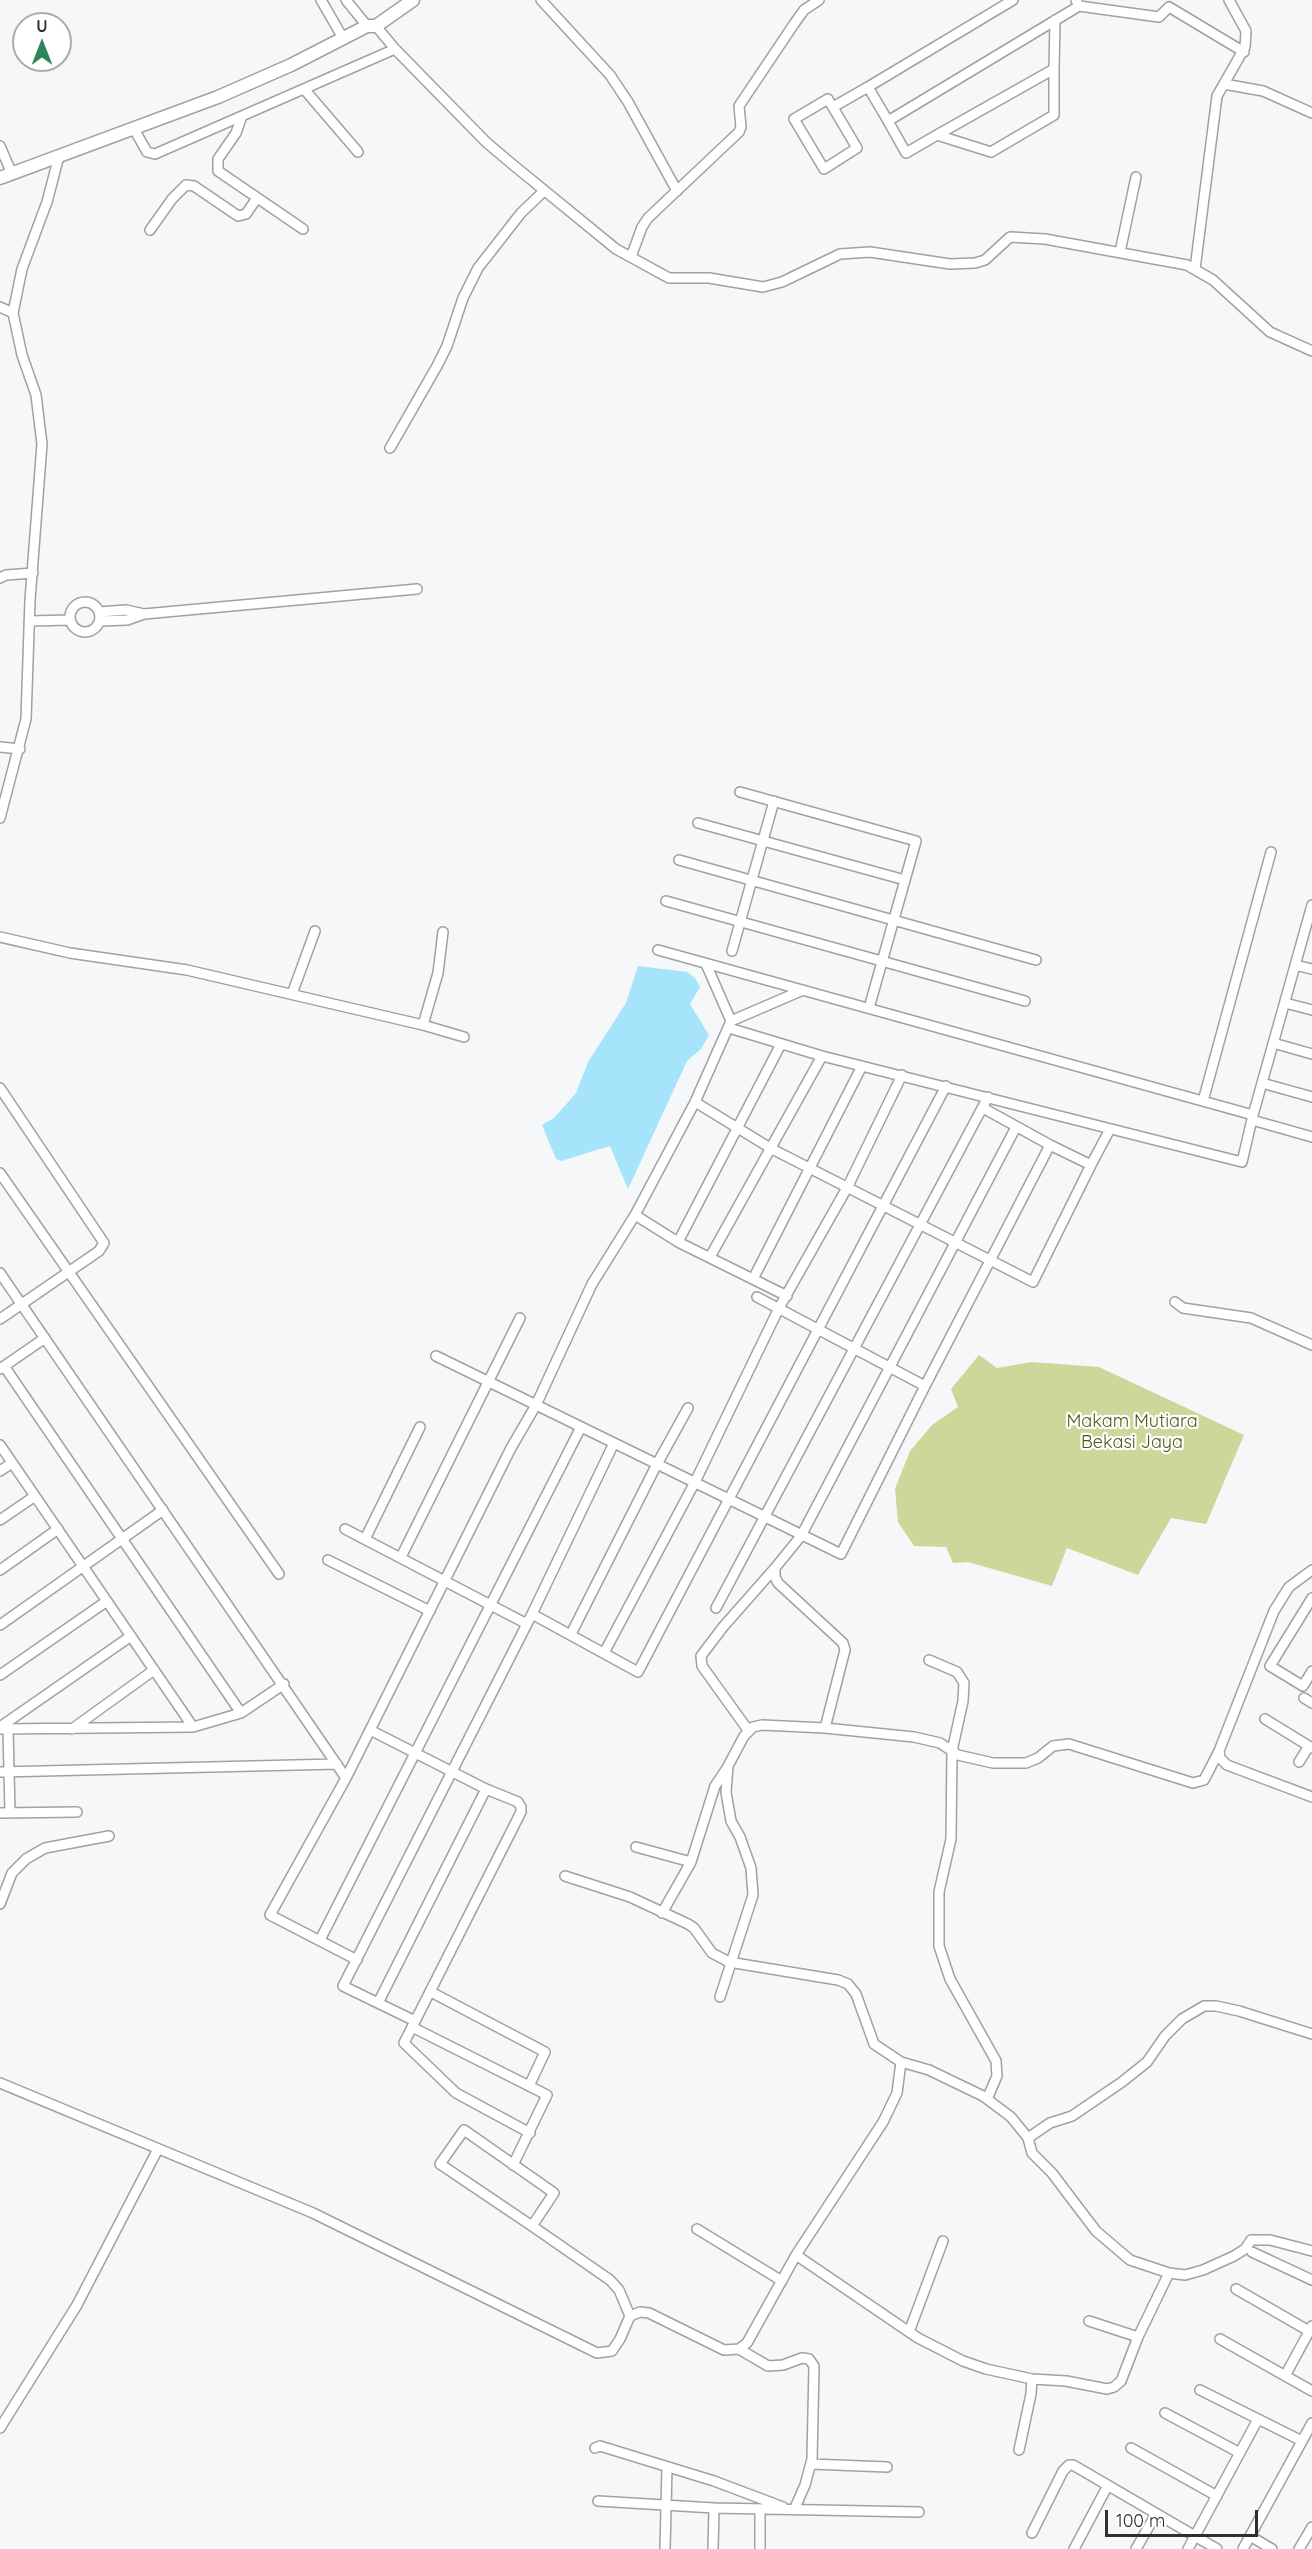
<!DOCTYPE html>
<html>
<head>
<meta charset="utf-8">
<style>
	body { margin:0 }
	#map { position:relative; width:1312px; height:2549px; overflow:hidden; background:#f5f7f8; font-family:Quicksand,sans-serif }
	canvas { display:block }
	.north { position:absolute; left:12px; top:12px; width:60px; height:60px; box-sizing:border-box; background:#fff; border:2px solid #abacac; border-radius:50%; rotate:0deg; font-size:16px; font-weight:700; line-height:24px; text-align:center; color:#2e2f2f }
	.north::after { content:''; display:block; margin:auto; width:21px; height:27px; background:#2e855a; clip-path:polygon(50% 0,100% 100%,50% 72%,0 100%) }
	.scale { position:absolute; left:1105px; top:2510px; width:153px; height:27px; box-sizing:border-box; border:3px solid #2e2f2f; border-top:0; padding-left:8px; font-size:18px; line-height:21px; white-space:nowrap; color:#2e2f2f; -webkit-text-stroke:4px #fff; paint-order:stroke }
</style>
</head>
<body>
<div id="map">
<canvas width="1312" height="2549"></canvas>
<div class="north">U</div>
<div class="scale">100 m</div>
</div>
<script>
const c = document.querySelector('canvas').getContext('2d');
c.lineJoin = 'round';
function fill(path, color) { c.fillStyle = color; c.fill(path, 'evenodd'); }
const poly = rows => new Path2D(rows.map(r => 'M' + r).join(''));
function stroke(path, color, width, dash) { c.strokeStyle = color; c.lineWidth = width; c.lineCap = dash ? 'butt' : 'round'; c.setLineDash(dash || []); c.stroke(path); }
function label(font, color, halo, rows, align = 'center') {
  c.font = font + ' Quicksand,sans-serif'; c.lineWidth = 4.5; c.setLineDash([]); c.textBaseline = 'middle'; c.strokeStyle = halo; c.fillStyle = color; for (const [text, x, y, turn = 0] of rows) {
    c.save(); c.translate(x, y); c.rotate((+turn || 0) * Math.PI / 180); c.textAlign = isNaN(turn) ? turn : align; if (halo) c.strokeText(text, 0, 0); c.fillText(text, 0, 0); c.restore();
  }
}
const green = poly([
	[979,1355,997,1368,1032,1362,1099,1367,1244,1435,1206,1524,1171,1518,1138,1575,1067,1548,1052,1586,968,1562,953,1563,946,1547,914,1546,898,1522,895,1489,910,1451,932,1425,958,1407,951,1389]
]);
const water = poly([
	[638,966,687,972,695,978,700,987,690,1004,709,1035,701,1049,687,1061,628,1189,610,1146,561,1161,556,1159,542,1125,554,1118,576,1093,588,1062,626,1003]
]);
const street = poly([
	[321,0,343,38],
	[346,0,367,26],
	[541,0,610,75,628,102,677,191],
	[1079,6,1159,17,1169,7,1244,52],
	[376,26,395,49,486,142,512,164,616,249,669,278,709,278,763,287,782,282,840,254,870,252,950,264,975,263,985,260,1010,237,1045,239,1187,265,1213,280,1270,332,1312,351],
	[1054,69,1055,20],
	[1224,84,1263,91,1312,113],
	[868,87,1013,0],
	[304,89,358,152],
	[828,99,857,148,824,169,794,119,828,99],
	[833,107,868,87,888,121,1079,6,1076,0],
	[242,116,236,133,218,159,218,171,303,229],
	[888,121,906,153,937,135,1054,69,1054,115,991,152,937,135],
	[134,129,147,152,155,154,395,49],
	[0,146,12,174],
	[150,230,172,199,186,185,194,186,238,216,246,214,257,198],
	[1120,252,1136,177],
	[631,257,642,227,648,218,739,132,741,127,739,106,794,24,804,10,819,0],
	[1195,269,1217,96,1245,47,1246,31,1229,0],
	[0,307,13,313],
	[390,448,437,366,447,346,463,298,478,268,521,213,544,191],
	[0,578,6,575,33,573],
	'70 617a15 15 0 1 1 30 0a15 15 0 1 1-30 0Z',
	[99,612,126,610,144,614],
	[29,621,70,620],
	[100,621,127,620,144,614,417,589],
	[0,747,20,749],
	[740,792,916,841,869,1008],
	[0,818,26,719,30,600,42,444,36,395,22,355,13,313,22,269,47,202,59,156],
	[698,823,905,880],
	[679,860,1036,960],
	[666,901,1025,1001],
	[0,937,70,953,187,970,423,1025,464,1037],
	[658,950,1253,1115,1312,905],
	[732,951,774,801],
	[706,964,731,1021,803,990],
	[1295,965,1312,969],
	[292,994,315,931],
	[1285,1003,1312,1010],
	[423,1025,438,973,443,932],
	[729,1028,822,1056,1242,1162,1253,1115],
	[1273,1043,1312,1054],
	[1262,1083,1312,1097],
	[0,1088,104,1243,99,1251,0,1319],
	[1203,1101,1271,852],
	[695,1102,772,1149,1033,1282,1091,1165,1050,1145,983,1108],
	[1252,1120,1312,1137],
	[1091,1165,1110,1129],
	[0,1173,279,1574],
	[635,1215,678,1242,787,1296],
	[678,1242,781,1044],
	[710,1257,822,1056],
	[0,1273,346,1778],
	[753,1279,862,1066],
	[1175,1302,1183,1308,1251,1318,1312,1345],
	[436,1356,657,1464,571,1634],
	[4,1366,241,1713],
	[0,1369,45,1338],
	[925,1386,1050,1145],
	[688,1408,657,1464,841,1554,925,1386,757,1297],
	[0,1445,193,1727],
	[0,1471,12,1463],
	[0,1520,35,1496],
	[345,1529,527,1624],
	[365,1539,420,1427],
	[401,1557,520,1318],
	[328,1560,430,1611],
	[0,1570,58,1529],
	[1312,1570,1289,1587,1274,1611,1219,1751,1220,1758,1227,1765,1312,1797],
	[1312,1598,1270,1666,1303,1686,1312,1671],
	[716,1608,988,1097],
	[532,1614,638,1672,946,1086],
	[0,1625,163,1510],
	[604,1653,695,1482,779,1308,848,1186,902,1075],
	[929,1660,957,1672,964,1683,963,1701,952,1751,951,1839,939,1892,939,1946,950,1979,996,2061,997,2076,987,2099],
	[0,1675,107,1601],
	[1304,1698,1312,1703],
	[1265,1719,1312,1748],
	[0,1727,131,1636],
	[825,1728,845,1650,843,1643,778,1583,775,1577,775,1568,801,1536,1016,1127],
	[0,1729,193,1727,241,1713,284,1684],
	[8,1729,10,1813],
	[72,1729,154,1670],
	[370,1730,486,1789,518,1802,521,1807,521,1812,404,2043,456,2093,530,2133],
	[748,1730,702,1666,701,1656,723,1627,775,1568],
	[1299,1762,1309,1746],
	[0,1772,337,1764],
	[0,1813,77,1812],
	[636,1847,691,1862],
	[0,1904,12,1873,26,1859,45,1848,109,1836],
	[662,1913,691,1862,715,1786,727,1768],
	[320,1940,581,1427],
	[357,1960,270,1915,346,1778,511,1448,536,1405,592,1284,635,1215,695,1102,731,1021],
	[431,1992,545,2052,529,2086],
	[720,1997,753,1895,751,1868,740,1837,731,1821,726,1792,728,1766,744,1736,753,1727,762,1725,825,1728,914,1737,940,1743,958,1755,993,1763,1026,1763,1038,1758,1053,1746,1069,1744,1193,1783,1204,1780,1219,1751],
	[378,2003,486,1789],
	[415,2021,343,1986,532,1614,614,1443],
	[412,2027,547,2095,513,2165],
	[901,2062,929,2070,983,2096,1011,2117,1028,2138,1032,2153,1052,2173,1096,2231,1130,2260,1169,2273],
	[0,2083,313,2213,597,2353,612,2351,620,2339,630,2316,640,2312,649,2313,724,2350,739,2349,747,2343,796,2255,883,2122,897,2093,901,2062,874,2044,856,1994,848,1984,838,1980,729,1962,712,1953,694,1928,688,1924,630,1897,565,1876],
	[1028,2138,1050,2123,1072,2116,1122,2082,1147,2062,1165,2036,1182,2019,1204,2006,1216,2006,1239,2011,1312,2034],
	[532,2226,554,2193,464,2130,440,2164,532,2226,610,2280,619,2290,630,2316],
	[697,2229,782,2281],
	[1252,2252,1312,2280],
	[796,2255,918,2338,963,2361,986,2369,1032,2379,1066,2381,1107,2389,1114,2387,1121,2381,1138,2337,1169,2273,1185,2275,1203,2270,1234,2256,1245,2249,1251,2240,1270,2240,1312,2251],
	[1236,2289,1309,2331],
	[1089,2321,1138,2337],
	[909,2332,943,2241],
	[1220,2339,1312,2391],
	[739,2349,768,2366,783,2365,802,2358,809,2359,814,2366,812,2459,805,2485,794,2510],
	[1285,2376,1312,2326],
	[1200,2390,1302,2441],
	[1165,2413,1240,2453],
	[0,2428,77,2305,158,2149],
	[595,2448,600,2446,714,2481,783,2507],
	[1131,2448,1217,2496],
	[1019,2450,1031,2394,1032,2379],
	[811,2464,887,2467],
	[598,2501,714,2508,919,2512],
	[1032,2533,1063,2471,1069,2465,1073,2465,1217,2549],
	[1250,2536,1272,2549],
	[665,2549,667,2467],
	[713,2549,714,2508],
	[760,2549,760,2509],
	[1074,2549,1107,2487],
	[1136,2549,1156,2514],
	[1188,2549,1257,2421],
	[1243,2549,1312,2423],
	[1299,2549,1312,2527]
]);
const secondary = poly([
	[0,178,218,97,291,65,367,26,376,26,413,0]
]);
const parkNames = [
	["Makam Mutiara",1132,1422],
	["Bekasi Jaya",1132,1443]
];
fill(green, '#ccd79a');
fill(water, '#a5e4fb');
stroke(street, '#a0a1a3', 12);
stroke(secondary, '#a0a1a3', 15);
stroke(street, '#fff', 9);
stroke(secondary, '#fff', 12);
label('18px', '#515916', '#fff', parkNames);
</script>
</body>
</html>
